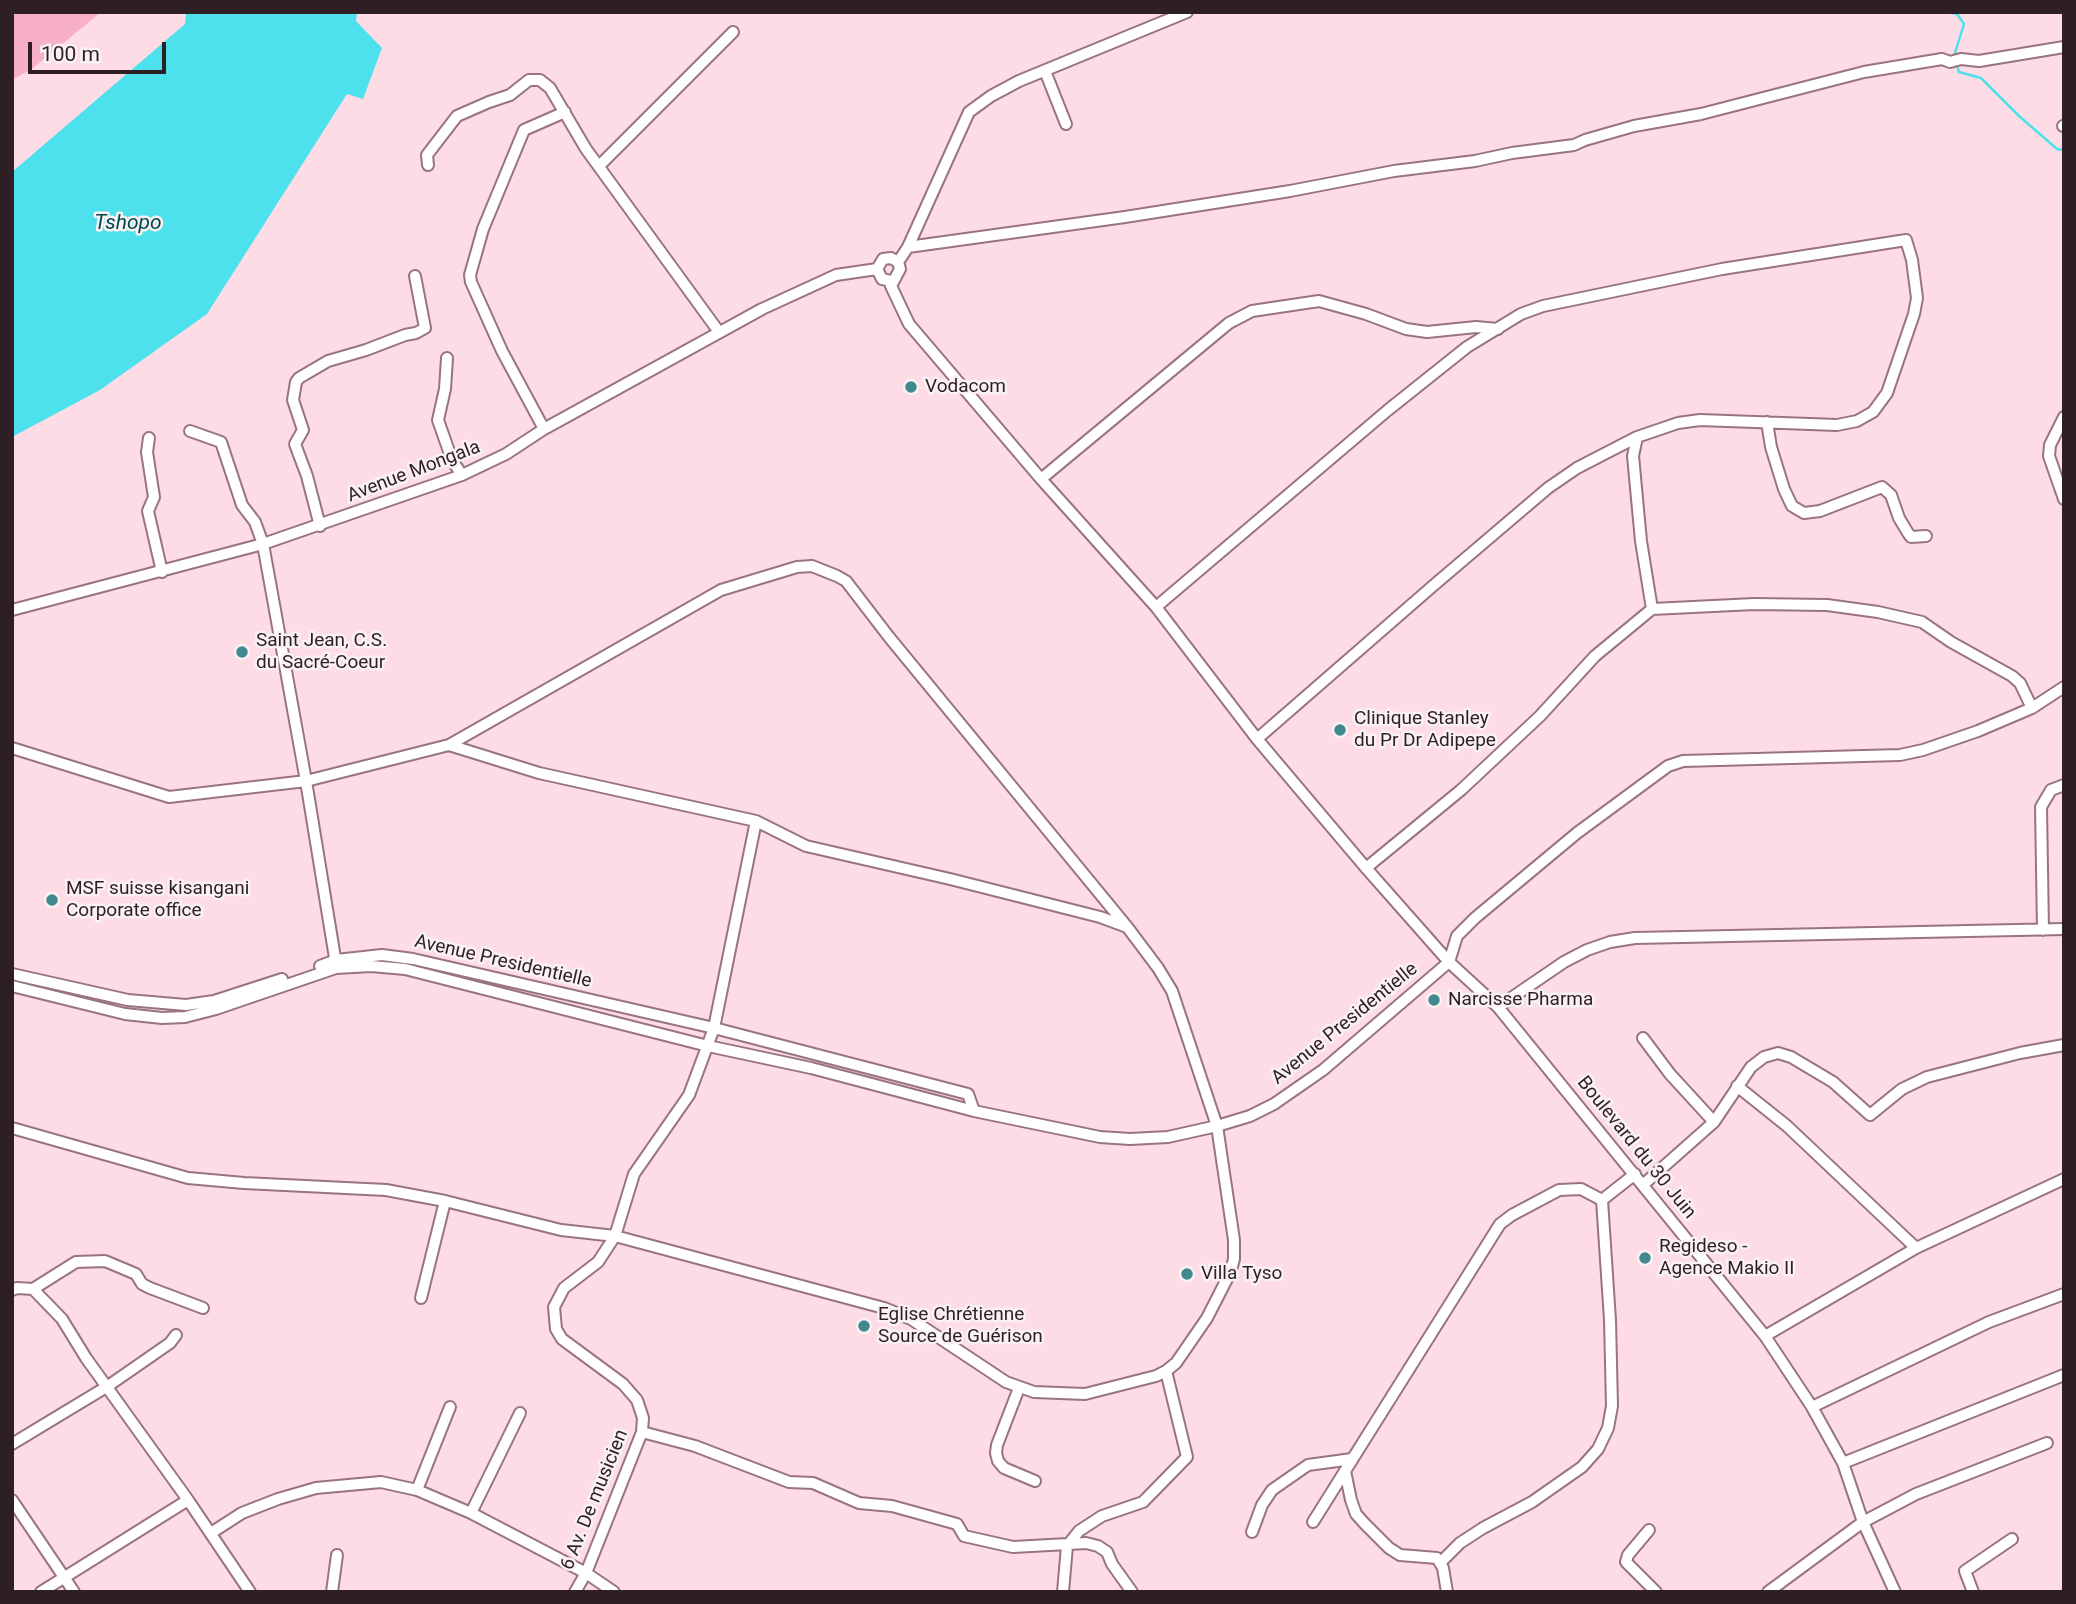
<!DOCTYPE html>
<html>
<head>
<meta charset="utf-8">
<style>
	body { margin:0 }
	#map { position:relative; width:2076px; height:1604px; overflow:hidden; background:#fedce6; font-family:Roboto,sans-serif }
	canvas { display:block }
	.frame { position:absolute; inset:0; border:14px solid #2e1f24; pointer-events:none }
	.scale { position:absolute; left:28px; top:42px; width:138px; height:32px; box-sizing:border-box; border:4px solid #2e1f24; border-top:0; padding-left:9px; font-size:21px; line-height:24px; white-space:nowrap; color:#2e1f24; -webkit-text-stroke:5px #faf1f3; paint-order:stroke }
</style>
</head>
<body>
<div id="map">
<canvas width="2076" height="1604"></canvas>
<div class="frame"></div>
<div class="scale">100 m</div>
</div>
<script>
const c = document.querySelector('canvas').getContext('2d');
c.lineJoin = 'round';
function fill(path, color) { c.fillStyle = color; c.fill(path, 'evenodd'); }
const poly = rows => new Path2D(rows.map(r => 'M' + r).join(''));
function stroke(path, color, width, dash) { c.strokeStyle = color; c.lineWidth = width; c.lineCap = dash ? 'butt' : 'round'; c.setLineDash(dash || []); c.stroke(path); }
function label(font, color, halo, rows, align = 'center') {
  c.font = font + ' Roboto,sans-serif'; c.lineWidth = 5; c.setLineDash([]); c.textBaseline = 'middle'; c.strokeStyle = halo; c.fillStyle = color; for (const [text, x, y, turn = 0] of rows) {
    c.save(); c.translate(x, y); c.rotate((+turn || 0) * Math.PI / 180); c.textAlign = isNaN(turn) ? turn : align; if (halo) c.strokeText(text, 0, 0); c.fillText(text, 0, 0); c.restore();
  }
}
const green = poly([
	[12,12,101,12,32,69,12,80]
]);
const water = poly([
	[186,12,357,12,356,21,382,48,363,99,347,94,207,314,100,390,12,437,12,172,185,24]
]);
const stream = poly([
	[1946,12,1957,14,1964,24,1954,56],
	[1956,62,1959,72,1981,78,2019,116,2057,149,2064,150]
]);
const minor = poly([
	[1045,71,1066,124],
	[2063,126,2064,126],
	[428,165,427,155,457,116,489,102,510,95,529,80,540,80,550,88,586,149,719,332],
	[599,166,733,32],
	[908,247,1125,217,1290,191,1394,171,1475,161,1512,153,1574,145,1585,140,1634,126,1701,114,1864,72,1942,59,1950,62,1961,59,1979,61,2064,47],
	[891,258,898,262,900,269,891,286,891,281,882,279,877,269,883,259,891,258],
	[898,262,908,247,969,112,991,96,1019,81,1187,12],
	[891,286,909,324,1041,479,1156,607,1257,739,1366,868,1449,962,1498,1007,1765,1336,1812,1407,1843,1463,1863,1522,1895,1592],
	[447,358,445,389,438,420,452,460,462,475],
	[2064,417,2050,445,2049,456,2064,499],
	[1767,422,1771,447,1784,489,1792,506,1804,513,1820,511,1882,487,1891,495,1899,518,1908,533,1911,537,1926,536],
	[544,429,502,351,471,282,470,275,483,229,524,130,565,112],
	[190,431,221,442,242,505,255,522,263,544,306,781,336,964],
	[1637,437,1633,456,1641,541,1652,609],
	[149,438,147,452,154,497,148,511,162,572],
	[1041,479,1229,323,1252,311,1319,301,1366,314,1406,329,1427,332,1476,327,1498,329],
	[320,526,307,476,295,444,303,430,293,400,296,382,299,378,328,361,366,350,405,335,416,333,425,328,415,276],
	[1156,607,1388,410,1467,347,1521,314,1543,306,1722,269,1906,240,1912,260,1917,298,1914,314,1887,393,1873,412,1857,421,1837,425,1700,420,1678,423,1637,437,1577,468,1548,488,1434,585,1257,739],
	[12,610,263,544,462,475,506,454,544,429,762,309,836,275,877,269],
	[449,745,539,773,756,821,806,846,950,879,1100,917,1127,927],
	[12,748,169,797,306,781,449,745,721,590,797,567,812,566,837,576,846,581,889,637,1128,928,1158,968,1172,991,1217,1126,1234,1240,1234,1259,1230,1273,1207,1318,1176,1363,1166,1371,1156,1376,1085,1394,1034,1392,1006,1382,911,1319,884,1308,615,1236,561,1230,445,1201,386,1190,244,1183,188,1178,12,1128],
	[1366,868,1461,790,1540,716,1595,656,1652,609,1754,604,1827,605,1878,612,1922,622,1951,642,2012,676,2020,683,2032,708],
	[2043,930,2041,807,2051,790,2064,785],
	[1449,962,1457,936,1475,918,1577,833,1668,766,1683,761,1900,755,1923,750,1978,731,2032,708,2064,687],
	[320,966,336,960,382,955,413,959,714,1028,968,1094,974,1111],
	[12,974,128,1000,186,1005,214,1001,282,979],
	[12,986,125,1014,162,1018,185,1017,216,1009,336,968,371,966,405,969,708,1046,811,1068,974,1111,1100,1137,1130,1139,1168,1137,1217,1126,1250,1116,1274,1104,1323,1070,1449,962],
	[1498,1007,1564,962,1587,950,1610,942,1635,938,2064,929],
	[1643,1038,1670,1074,1714,1122],
	[1737,1086,1787,1126,1916,1248],
	[1644,1184,1714,1122,1751,1067,1764,1057,1778,1053,1791,1057,1833,1082,1870,1115,1902,1089,1927,1077,2020,1053,2064,1045],
	[33,1289,76,1262,105,1261,136,1274,142,1284,150,1288,203,1308],
	[12,1290,17,1288,33,1289,62,1319,86,1358,188,1500,250,1592],
	[421,1298,445,1201],
	[1765,1336,1916,1248,2064,1179],
	[1019,1388,997,1445,996,1453,998,1461,1004,1468,1035,1481],
	[1812,1407,1989,1322,2064,1294],
	[642,1432,695,1446,789,1482,813,1483,859,1503,892,1506,957,1524,964,1536,1013,1547,1086,1543,1098,1546,1107,1552,1112,1564,1132,1592],
	[12,1444,108,1386,170,1343,176,1335],
	[1843,1463,2064,1375],
	[1345,1471,1351,1500,1356,1514,1365,1524,1389,1548,1400,1555,1437,1558,1443,1568,1447,1592],
	[417,1490,450,1407],
	[12,1500,74,1592],
	[471,1513,520,1413],
	[1313,1522,1500,1224,1512,1215,1559,1190,1581,1189,1602,1200,1635,1174],
	[1649,1530,1628,1555,1626,1562,1656,1592],
	[1252,1532,1262,1505,1272,1490,1308,1465,1352,1459],
	[211,1533,242,1513,278,1499,316,1488,381,1482,417,1490,471,1513,586,1573,614,1592],
	[1441,1562,1460,1543,1483,1528,1532,1502,1582,1467,1598,1449,1608,1428,1612,1406,1610,1320,1602,1200],
	[41,1592,188,1500],
	[332,1592,337,1555],
	[575,1592,586,1573,642,1432,643,1418,637,1400,623,1384,562,1339,556,1329,554,1307,564,1288,598,1262,615,1236,634,1174,689,1095,714,1028,756,821],
	[1063,1592,1067,1546,1079,1531,1102,1516,1143,1502,1187,1457,1166,1371],
	[1768,1592,1863,1522,1916,1494,2047,1443],
	[1973,1592,1965,1571,2012,1539]
]);
const markers = [
	[911,387,7,"#42898f"],
	[242,652,7,"#42898f"],
	[1340,730,7,"#42898f"],
	[52,900,7,"#42898f"],
	[1434,1000,7,"#42898f"],
	[1645,1258,7,"#42898f"],
	[1187,1274,7,"#42898f"],
	[864,1326,7,"#42898f"]
];
const poiNames = [
	["Vodacom",925,387],
	["Saint Jean, C.S.",256,641],
	["du Sacré-Coeur",256,663],
	["Clinique Stanley",1354,719],
	["du Pr Dr Adipepe",1354,741],
	["MSF suisse kisangani",66,889],
	["Corporate office",66,911],
	["Narcisse Pharma",1448,1000],
	["Regideso -",1659,1247],
	["Agence Makio II",1659,1269],
	["Villa Tyso",1201,1274],
	["Eglise Chrétienne",878,1315],
	["Source de Guérison",878,1337]
];
const streetNames = [
	["Avenue Mongala",414,472,-21],
	["Avenue Presidentielle",503,962,13],
	["Avenue Presidentielle",1345,1024,-39],
	["Boulevard du 30 Juin",1636,1148,51],
	["6 Av. De musicien",595,1500,-68]
];
const waterNames = [
	["Tshopo",128,224]
];
fill(green, '#f8b0c6');
fill(water, '#4ce1ec');
stroke(stream, '#4ce1ec', 2.5);
stroke(minor, '#99747f', 14);
stroke(minor, '#fff', 10);
for (const [x, y, r, color] of markers) { const dot = new Path2D(); dot.arc(x, y, r, 0, 2 * Math.PI); c.fillStyle = color; c.fill(dot); stroke(dot, '#faf1f3', 2.5); }
label('19px', '#2e1f24', '#faf1f3', poiNames, 'left');
label('19px', '#2e1f24', '#faf1f3', streetNames);
label('italic 21px', '#01484c', '#faf1f3', waterNames);
</script>
</body>
</html>
